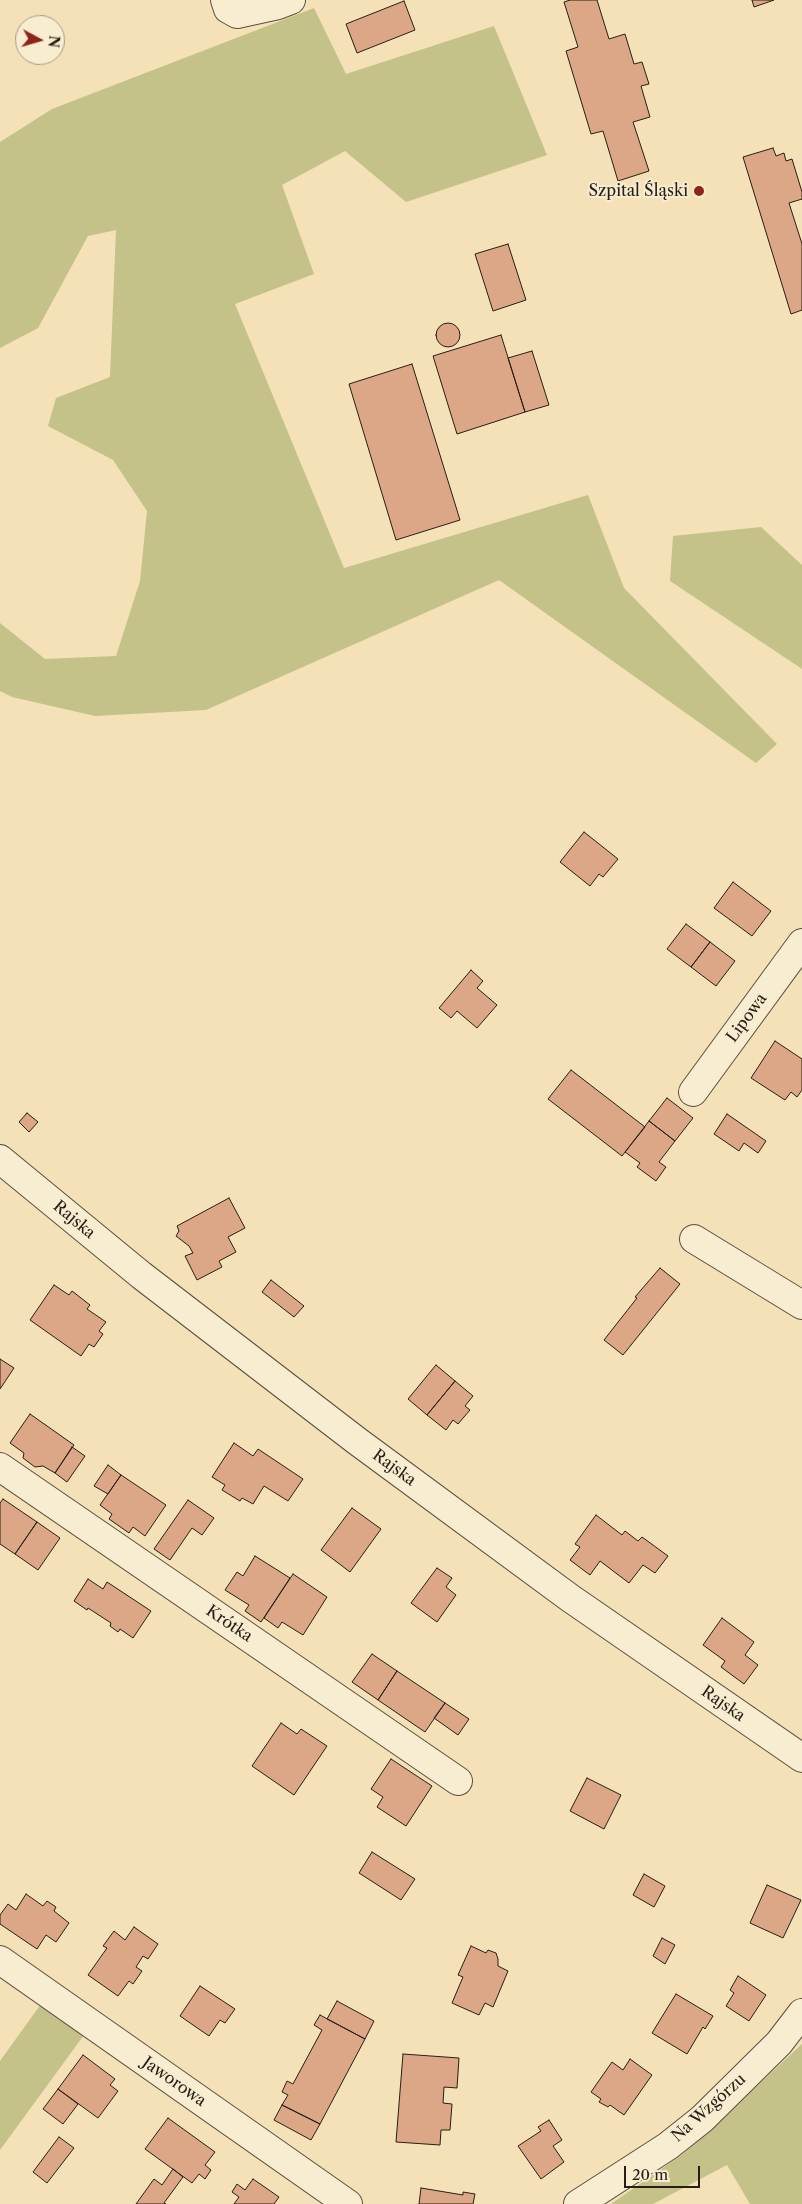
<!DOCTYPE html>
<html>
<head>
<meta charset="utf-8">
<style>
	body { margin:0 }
	#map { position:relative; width:802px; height:2204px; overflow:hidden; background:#f5e1b8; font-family:"Libre Caslon Text",serif }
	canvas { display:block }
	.north { position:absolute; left:15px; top:15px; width:50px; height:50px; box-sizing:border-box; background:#f8ecd1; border:1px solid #a49a86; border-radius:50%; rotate:96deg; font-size:14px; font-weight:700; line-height:20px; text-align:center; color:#271e15 }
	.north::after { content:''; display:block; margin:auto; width:18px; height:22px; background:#8f2418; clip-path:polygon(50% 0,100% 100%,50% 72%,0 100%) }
	.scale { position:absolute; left:624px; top:2166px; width:76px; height:22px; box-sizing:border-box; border:2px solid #271e15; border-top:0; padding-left:6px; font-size:15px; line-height:18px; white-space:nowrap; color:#271e15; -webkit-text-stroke:4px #f8ecd1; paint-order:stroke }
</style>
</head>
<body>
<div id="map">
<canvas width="802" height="2204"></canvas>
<div class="north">N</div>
<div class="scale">20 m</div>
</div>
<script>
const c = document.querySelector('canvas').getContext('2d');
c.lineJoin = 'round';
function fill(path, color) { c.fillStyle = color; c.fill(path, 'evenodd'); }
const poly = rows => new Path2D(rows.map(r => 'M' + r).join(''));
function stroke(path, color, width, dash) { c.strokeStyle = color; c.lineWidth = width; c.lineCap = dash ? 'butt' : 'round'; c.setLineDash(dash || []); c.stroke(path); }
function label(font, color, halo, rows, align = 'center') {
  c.font = font + ' "Libre Caslon Text",serif'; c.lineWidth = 4; c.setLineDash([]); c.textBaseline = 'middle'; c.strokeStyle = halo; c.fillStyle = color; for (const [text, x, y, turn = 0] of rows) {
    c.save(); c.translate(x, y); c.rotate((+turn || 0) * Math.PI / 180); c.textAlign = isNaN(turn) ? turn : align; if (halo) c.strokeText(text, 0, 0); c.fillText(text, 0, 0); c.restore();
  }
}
const green = poly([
	[314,8,346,74,494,26,547,155,406,202,345,151,282,185,314,274,235,304,344,568,588,495,624,588,777,744,756,763,499,580,206,710,95,716,12,697,0,691,0,623,45,659,116,656,140,581,147,511,113,460,48,426,56,398,110,377,116,230,88,236,38,328,0,348,0,142,52,109],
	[761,527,802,565,802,669,670,581,673,536],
	[41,2004,84,2035,0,2150,0,2061],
	[802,2044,802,2204,750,2204,727,2165,653,2204,611,2204,683,2154]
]);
const building = poly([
	[570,0,597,0,609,39,625,34,634,64,642,62,649,84,641,86,650,117,633,122,649,171,618,181,603,131,591,134,566,51,578,47,564,2,570,0],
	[752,0,774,0,754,7,752,0],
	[404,1,415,30,357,53,346,24,404,1],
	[773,148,776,156,784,153,786,161,792,159,802,192,802,199,789,203,802,244,802,310,791,314,743,157,773,148],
	[508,244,526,300,493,311,475,254,508,244],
	'436 335a12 12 0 1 1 24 0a12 12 0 1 1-24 0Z',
	[501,335,525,412,457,434,433,356,501,335],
	[532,351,549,405,525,412,508,358,532,351],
	[412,364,460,520,396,540,349,384,412,364],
	[584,832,618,859,603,877,599,874,590,886,560,862,584,832],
	[733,882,771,911,752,936,714,908,733,882],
	[686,924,710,942,691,967,667,949,686,924],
	[710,942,735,961,716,986,691,967,710,942],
	[471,970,483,981,477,988,497,1005,477,1028,457,1011,451,1018,439,1008,471,970],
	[775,1041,802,1059,802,1090,797,1097,791,1092,785,1100,751,1078,775,1041],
	[571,1070,645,1127,622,1156,548,1099,571,1070],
	[667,1098,693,1118,675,1141,649,1121,667,1098],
	[27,1113,38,1122,29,1132,19,1122,27,1113],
	[727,1114,766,1141,758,1153,744,1143,739,1151,714,1134,727,1114],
	[649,1121,675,1141,659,1162,666,1167,656,1181,637,1167,640,1163,625,1152,649,1121],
	[229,1198,245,1228,228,1237,236,1252,219,1261,222,1267,197,1280,185,1256,193,1253,189,1246,176,1236,179,1231,177,1226,229,1198],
	[660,1268,680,1284,623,1355,604,1340,637,1298,635,1297,660,1268],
	[271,1280,304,1306,294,1317,262,1292,271,1280],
	[54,1285,69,1295,72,1291,90,1305,87,1309,106,1322,99,1331,103,1334,94,1347,89,1344,81,1356,30,1320,54,1285],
	[0,1359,14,1368,0,1389,0,1359],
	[436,1365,455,1381,427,1415,408,1399,436,1365],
	[455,1381,473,1396,465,1406,470,1410,458,1424,453,1420,446,1430,427,1415,455,1381],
	[30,1414,74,1445,55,1473,43,1466,35,1467,23,1458,24,1453,10,1443,30,1414],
	[234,1443,253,1456,258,1449,303,1479,288,1501,264,1486,253,1504,242,1498,240,1501,222,1490,225,1485,212,1477,234,1443],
	[72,1447,85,1456,67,1482,55,1473,72,1447],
	[108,1465,121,1475,108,1494,94,1486,108,1465],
	[121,1475,166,1505,145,1536,133,1527,129,1533,109,1519,112,1514,100,1505,121,1475],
	[3,1499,37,1522,15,1554,0,1544,0,1503,3,1499],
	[188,1500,214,1518,202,1535,192,1528,170,1560,154,1549,188,1500],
	[352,1508,381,1529,350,1572,321,1550,352,1508],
	[596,1515,622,1535,625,1531,638,1541,642,1537,668,1556,655,1573,643,1565,629,1583,600,1561,590,1575,570,1560,580,1547,575,1544,596,1515],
	[37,1522,60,1538,38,1570,15,1554,37,1522],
	[255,1556,290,1578,261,1622,245,1611,249,1605,225,1590,237,1572,243,1576,255,1556],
	[437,1568,452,1578,446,1587,456,1595,437,1622,411,1603,437,1568],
	[293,1574,327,1597,303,1635,282,1622,278,1628,264,1618,293,1574],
	[88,1579,103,1589,107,1582,151,1611,133,1638,120,1629,118,1632,110,1626,111,1623,88,1608,87,1610,74,1601,88,1579],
	[722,1618,754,1642,745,1655,758,1665,744,1684,721,1667,725,1661,703,1645,722,1618],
	[372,1654,397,1671,378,1700,352,1682,372,1654],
	[397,1671,445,1703,425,1732,378,1700,397,1671],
	[445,1703,469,1719,458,1735,434,1718,445,1703],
	[281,1723,297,1734,301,1729,327,1746,294,1795,252,1766,281,1723],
	[391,1759,432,1786,406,1826,377,1807,383,1797,371,1789,391,1759],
	[587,1778,621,1795,604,1829,570,1811,587,1778],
	[372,1852,415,1879,401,1900,359,1873,372,1852],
	[644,1874,665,1886,654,1907,633,1895,644,1874],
	[767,1885,801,1900,783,1938,750,1923,767,1885],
	[26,1894,43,1906,47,1901,56,1907,54,1911,69,1923,56,1942,46,1935,37,1949,0,1924,0,1915,8,1904,16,1910,26,1894],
	[134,1927,158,1944,148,1959,143,1956,136,1967,142,1971,133,1984,129,1981,118,1996,88,1975,107,1948,103,1946,114,1931,125,1940,134,1927],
	[662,1938,675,1945,665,1964,653,1956,662,1938],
	[471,1946,486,1953,488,1950,496,1953,498,1959,498,1966,508,1971,493,2007,485,2003,479,2015,452,2003,463,1977,458,1975,471,1946],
	[738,1976,766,1995,749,2021,726,2006,734,1993,730,1990,738,1976],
	[200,1986,235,2009,225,2023,220,2020,209,2036,180,2016,200,1986],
	[676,1994,713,2016,705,2029,703,2027,687,2054,652,2033,676,1994],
	[337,2001,374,2021,365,2039,327,2019,337,2001],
	[320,2015,365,2039,320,2124,282,2105,288,2095,282,2092,287,2081,293,2084,322,2030,314,2025,320,2015],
	[403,2054,459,2058,457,2088,444,2087,443,2103,452,2104,450,2130,441,2130,440,2145,396,2142,403,2054],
	[83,2055,115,2079,110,2085,118,2091,98,2118,58,2089,83,2055],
	[630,2059,652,2075,624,2115,610,2105,608,2107,599,2102,601,2099,591,2092,612,2062,623,2070,630,2059],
	[58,2089,78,2104,63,2124,43,2109,58,2089],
	[282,2105,320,2124,311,2140,274,2120,282,2105],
	[168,2118,215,2152,205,2165,211,2170,205,2179,199,2174,192,2183,145,2149,168,2118],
	[549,2120,562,2140,553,2146,564,2162,541,2179,518,2146,541,2131,538,2127,549,2120],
	[59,2137,74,2148,47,2183,33,2172,59,2137],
	[173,2169,183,2177,164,2203,166,2204,136,2204,154,2179,162,2185,173,2169],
	[253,2179,279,2197,274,2204,234,2204,239,2197,232,2192,237,2184,245,2190,253,2179],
	[421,2188,463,2195,463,2192,475,2194,473,2204,419,2204,421,2188]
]);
const minor = poly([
	[225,0,228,9,237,14,278,5,291,0],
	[693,1092,802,943],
	[0,1159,141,1275,357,1441,570,1598,802,1758],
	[694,1239,802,1305],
	[0,1467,458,1781],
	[0,1960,348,2204],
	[578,2204,668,2146,702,2119,779,2043,802,2013]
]);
const markers = [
	[699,191,6,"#8f2418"]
];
const poiNames = [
	["Szpital Śląski",688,191]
];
const streetNames = [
	["Lipowa",747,1018,-54],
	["Rajska",74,1220,40],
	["Rajska",394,1468,36],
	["Krótka",229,1624,34],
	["Rajska",723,1704,35],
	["Jaworowa",174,2082,35],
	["Na Wzgórzu",709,2108,-42]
];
fill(green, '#c4c189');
fill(building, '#dca787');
stroke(building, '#271e15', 1);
stroke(minor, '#5a4f3e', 30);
stroke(minor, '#f8ecd1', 28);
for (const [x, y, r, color] of markers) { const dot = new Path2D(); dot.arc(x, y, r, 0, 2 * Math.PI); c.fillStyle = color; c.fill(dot); stroke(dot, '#f8ecd1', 2); }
label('16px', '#271e15', '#f8ecd1', poiNames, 'right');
label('16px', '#271e15', '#f8ecd1', streetNames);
</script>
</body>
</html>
